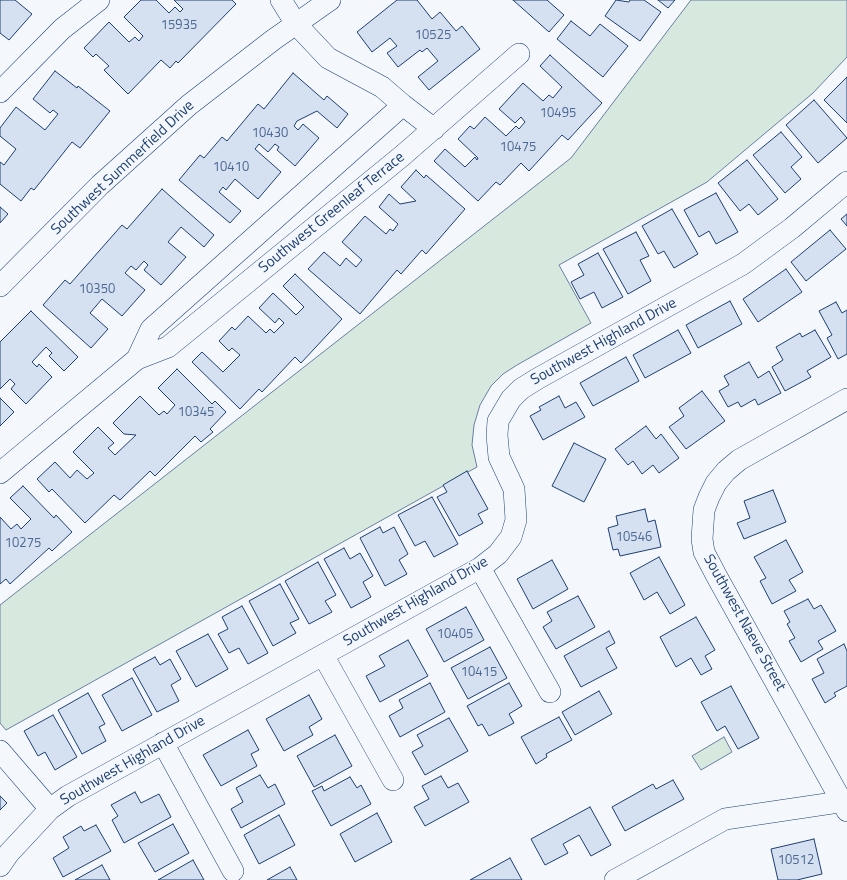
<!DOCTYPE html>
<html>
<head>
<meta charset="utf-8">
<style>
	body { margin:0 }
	canvas { display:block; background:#f4f7fb }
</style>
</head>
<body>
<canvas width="847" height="880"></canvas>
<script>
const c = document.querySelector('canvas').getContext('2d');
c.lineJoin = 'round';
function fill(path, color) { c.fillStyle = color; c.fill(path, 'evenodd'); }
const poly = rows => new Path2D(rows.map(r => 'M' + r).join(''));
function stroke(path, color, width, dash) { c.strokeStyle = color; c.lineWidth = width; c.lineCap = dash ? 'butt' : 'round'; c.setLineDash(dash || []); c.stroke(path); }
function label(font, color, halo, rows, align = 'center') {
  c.font = font + ' "Titillium Web",sans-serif'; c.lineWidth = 3; c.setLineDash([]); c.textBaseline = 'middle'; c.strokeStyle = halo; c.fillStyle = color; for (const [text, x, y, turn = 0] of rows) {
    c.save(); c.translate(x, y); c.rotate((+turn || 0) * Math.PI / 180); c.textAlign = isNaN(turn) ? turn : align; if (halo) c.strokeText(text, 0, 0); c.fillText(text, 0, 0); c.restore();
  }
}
const green = poly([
	[691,0,847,0,847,57,813,93,707,182,559,265,591,323,517,365,503,374,491,386,480,405,474,425,472,445,477,467,6,730,0,723,0,605,571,158,691,0],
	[724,737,732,752,701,770,692,756,724,737]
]);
const building = poly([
	[0,0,15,0,32,14,9,40,0,33,0,0],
	[141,0,156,0,169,13,175,7,180,12,183,9,174,0,232,0,236,4,178,63,176,61,170,68,161,60,128,94,104,70,109,66,96,54,93,57,84,48,109,22,129,42,135,37,139,41,143,36,124,17,141,0],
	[397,0,417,0,432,19,440,12,456,31,462,26,480,49,429,90,418,77,438,61,427,48,422,52,420,50,398,67,387,53,397,46,390,38,372,52,357,32,397,0],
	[513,0,547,0,564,15,549,32,513,0],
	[616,0,629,2,630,0,644,0,661,12,640,41,605,16,616,0],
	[658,0,675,0,668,8,658,0],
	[571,21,590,36,600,24,628,46,603,77,557,39,571,21],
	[550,55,602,103,568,140,562,135,529,171,521,163,500,185,496,182,478,201,434,161,445,149,465,167,475,157,477,160,478,158,458,139,470,126,474,129,485,117,506,136,516,126,519,129,525,122,521,117,515,123,499,109,523,83,543,101,549,95,553,98,562,87,540,66,550,55],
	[55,71,77,88,78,86,110,111,80,148,72,142,34,190,31,188,21,201,0,184,0,162,4,165,16,149,0,136,0,128,16,107,45,130,58,114,53,110,50,113,33,99,55,71],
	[293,73,324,100,327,96,348,114,337,128,317,111,297,121,294,126,298,130,303,124,319,138,295,166,277,150,279,147,275,144,268,152,259,144,255,149,281,172,258,199,235,179,226,190,223,187,219,192,241,211,230,223,179,180,200,155,204,158,222,137,227,141,258,104,264,109,293,73],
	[847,77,847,123,824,100,847,77],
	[814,100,847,138,818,163,786,125,814,100],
	[781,132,802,157,791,167,801,179,785,193,753,155,781,132],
	[747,160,778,199,758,215,749,204,740,211,718,183,747,160],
	[416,170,424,178,426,175,465,209,426,254,422,250,401,274,397,270,360,314,308,269,324,252,340,266,346,258,356,267,362,260,342,242,365,216,386,234,390,229,393,231,398,224,379,207,389,194,400,204,416,201,401,187,416,170],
	[162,189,214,235,204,247,181,227,168,242,186,257,161,285,144,270,148,265,144,261,136,270,131,266,125,273,145,290,122,316,102,299,90,313,108,329,91,348,43,305,65,280,70,284,122,225,127,229,162,189],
	[716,193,738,232,716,244,709,231,699,237,684,210,716,193],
	[0,207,8,214,0,223,0,207],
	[672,209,698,254,674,268,664,251,658,254,642,226,672,209],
	[847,214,847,226,841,219,847,214],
	[830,230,846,249,806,281,791,262,830,230],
	[636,232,649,256,640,260,651,281,628,294,603,249,636,232],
	[598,253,623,297,602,308,594,292,580,299,571,282,584,275,578,264,598,253],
	[786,269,802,292,758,322,743,299,786,269],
	[295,274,342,319,301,363,295,357,262,392,259,389,240,409,192,362,202,352,223,372,240,355,232,348,229,351,219,341,232,327,235,330,248,316,266,333,270,329,274,333,284,323,279,318,275,323,259,308,273,293,296,315,304,307,283,286,295,274],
	[730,301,742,324,698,348,686,325,730,301],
	[836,302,842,313,847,310,847,354,838,359,827,338,832,335,819,311,836,302],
	[31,311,78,357,64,371,49,356,52,353,46,347,32,362,37,367,39,364,52,377,26,404,11,389,15,384,10,379,0,389,0,342,31,311],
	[678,330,691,353,645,378,633,355,678,330],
	[815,330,831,357,807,371,811,377,785,391,772,367,783,360,776,347,800,333,802,337,815,330],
	[626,357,639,381,593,406,580,383,626,357],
	[749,362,758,378,769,371,781,393,758,405,755,399,741,407,738,402,728,407,719,391,729,385,724,376,749,362],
	[177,369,212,404,215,401,226,412,210,429,213,432,201,442,195,436,155,476,150,471,120,500,114,495,85,523,52,489,49,492,37,479,55,462,70,478,77,470,87,479,94,473,73,452,98,427,114,443,108,448,115,455,136,435,124,434,113,423,140,396,159,415,164,411,167,414,175,405,158,388,177,369],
	[702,391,725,421,686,449,669,427,684,416,679,408,702,391],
	[559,396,565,408,576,402,585,417,543,440,530,416,541,410,539,407,559,396],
	[0,398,14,412,0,426,0,398],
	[646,426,656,439,661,434,679,458,659,473,653,465,642,474,633,461,628,465,615,449,646,426],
	[574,443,606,459,584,502,552,486,574,443],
	[467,471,488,509,478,514,483,523,459,536,437,497,447,492,443,485,467,471],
	[23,486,54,518,56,515,72,532,52,551,49,548,10,584,6,579,0,584,0,517,11,529,17,524,21,529,31,519,10,498,23,486],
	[773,490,786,522,744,539,737,523,750,518,744,501,773,490],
	[432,497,458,544,434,557,425,541,415,546,398,515,432,497],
	[645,509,648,522,655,520,661,547,620,556,618,549,613,550,608,528,618,525,616,516,645,509],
	[380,527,383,533,394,527,408,554,399,560,407,574,385,586,360,538,380,527],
	[786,540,803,572,789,580,796,591,772,604,760,581,766,578,754,557,786,540],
	[344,548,350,559,360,553,373,576,363,582,371,597,351,608,324,559,344,548],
	[659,557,685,605,670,614,657,592,644,600,630,573,659,557],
	[552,560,568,589,533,609,517,579,552,560],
	[318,562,336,595,325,601,332,612,309,624,285,581,318,562],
	[280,584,299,619,290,623,296,633,273,646,249,601,280,584],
	[578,596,595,627,556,649,543,627,552,621,547,612,578,596],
	[808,599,814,609,821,605,836,631,818,641,823,649,801,662,789,641,795,638,787,624,790,622,784,611,808,599],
	[242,606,268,653,248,664,239,648,229,653,218,634,228,629,222,617,242,606],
	[466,607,484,640,444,662,426,629,466,607],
	[696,617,715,650,705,656,712,669,701,675,691,658,676,667,660,637,696,617],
	[609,631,615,643,606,648,617,668,581,687,564,656,609,631],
	[208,634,228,669,196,687,176,651,208,634],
	[408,640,428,676,380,702,366,676,385,666,379,656,408,640],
	[844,644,847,651,847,686,834,693,836,696,825,703,812,679,824,673,817,659,844,644],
	[490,647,507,678,468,699,451,668,490,647],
	[155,657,160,665,170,659,181,679,171,685,179,701,157,712,133,669,155,657],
	[132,678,152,715,122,731,102,695,132,678],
	[430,683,445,712,400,737,389,716,403,708,399,700,430,683],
	[509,683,522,706,509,714,514,723,489,736,482,724,478,726,467,706,509,683],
	[731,686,759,738,738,749,725,726,717,731,701,702,731,686],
	[599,691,612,714,575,735,562,712,599,691],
	[88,693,105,724,99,727,106,741,82,754,58,710,88,693],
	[309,695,322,719,309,727,313,735,284,751,266,719,309,695],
	[53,715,77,757,55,770,45,752,38,756,24,731,53,715],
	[559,717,572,740,546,754,547,757,536,764,521,737,559,717],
	[449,718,468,751,425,775,412,752,423,746,417,735,449,718],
	[248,730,259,750,251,754,257,766,221,786,203,755,248,730],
	[335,735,352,766,314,787,297,756,335,735],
	[260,775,268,788,275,784,285,804,241,828,231,809,243,802,236,788,260,775],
	[441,776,448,788,458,783,469,802,425,826,414,807,429,799,422,786,441,776],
	[350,777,357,788,361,785,371,804,331,826,312,791,322,786,324,791,350,777],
	[673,780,684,799,625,831,612,807,653,784,656,789,673,780],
	[135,792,141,803,159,794,171,817,124,843,112,820,118,816,111,805,135,792],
	[0,796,7,803,0,810,0,796],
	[590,807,611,845,591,856,579,835,563,844,568,853,545,865,531,839,590,807],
	[377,813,392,842,355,862,340,834,377,813],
	[279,815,295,845,259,864,244,835,279,815],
	[173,824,189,853,155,872,138,843,173,824],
	[96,825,111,851,63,877,53,858,69,848,63,837,81,826,84,831,96,825],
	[814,839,822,874,797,880,778,880,771,849,814,839],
	[510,858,522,880,470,880,510,858],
	[193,860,204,880,158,880,193,860],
	[102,865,110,880,75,880,102,865],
	[290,867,297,880,267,880,290,867]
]);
const minor = poly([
	[281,0,296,24,328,58,382,87,403,105,434,129],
	[0,92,62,29,99,0],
	[0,286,100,185,189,105,273,40,330,0],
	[137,359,151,329,403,105],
	[847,399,739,460,726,471,716,483,709,497,704,510,702,539,704,552,716,575,847,811],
	[0,473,137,359,168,347,402,156,519,54],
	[480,568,550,692],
	[323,655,393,780],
	[163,743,233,871],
	[0,751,50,809],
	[0,866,9,853,50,809,68,796,480,568,498,554,511,537,516,520,514,489,499,457,497,435,498,421,511,399,521,389,537,379,743,264,792,228,847,182],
	[615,880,725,819,847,801]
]);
const numberNames = [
	["15935",179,26],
	["10525",433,36],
	["10495",558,114],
	["10430",270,134],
	["10475",518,148],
	["10410",231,168],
	["10350",97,290],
	["10345",196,413],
	["10546",634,538],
	["10275",23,544],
	["10405",455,635],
	["10415",479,673],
	["10512",796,861]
];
const streetNames = [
	["Southwest Summerfield Drive",123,168,-43],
	["Southwest Greenleaf Terrace",332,213,-39],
	["Southwest Highland Drive",604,342,-29],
	["Southwest Highland Drive",416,602,-30],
	["Southwest Naeve Street",744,623,61],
	["Southwest Highland Drive",133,761,-30]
];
fill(green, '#d7e8df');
stroke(green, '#687fa3', 1);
fill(building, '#d5e0f0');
stroke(building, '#1d3f73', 1);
stroke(minor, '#1d3f73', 22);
stroke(minor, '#f4f7fb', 21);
label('13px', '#4b6792', null, numberNames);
label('15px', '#1d3f73', '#f4f7fb', streetNames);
</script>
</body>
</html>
